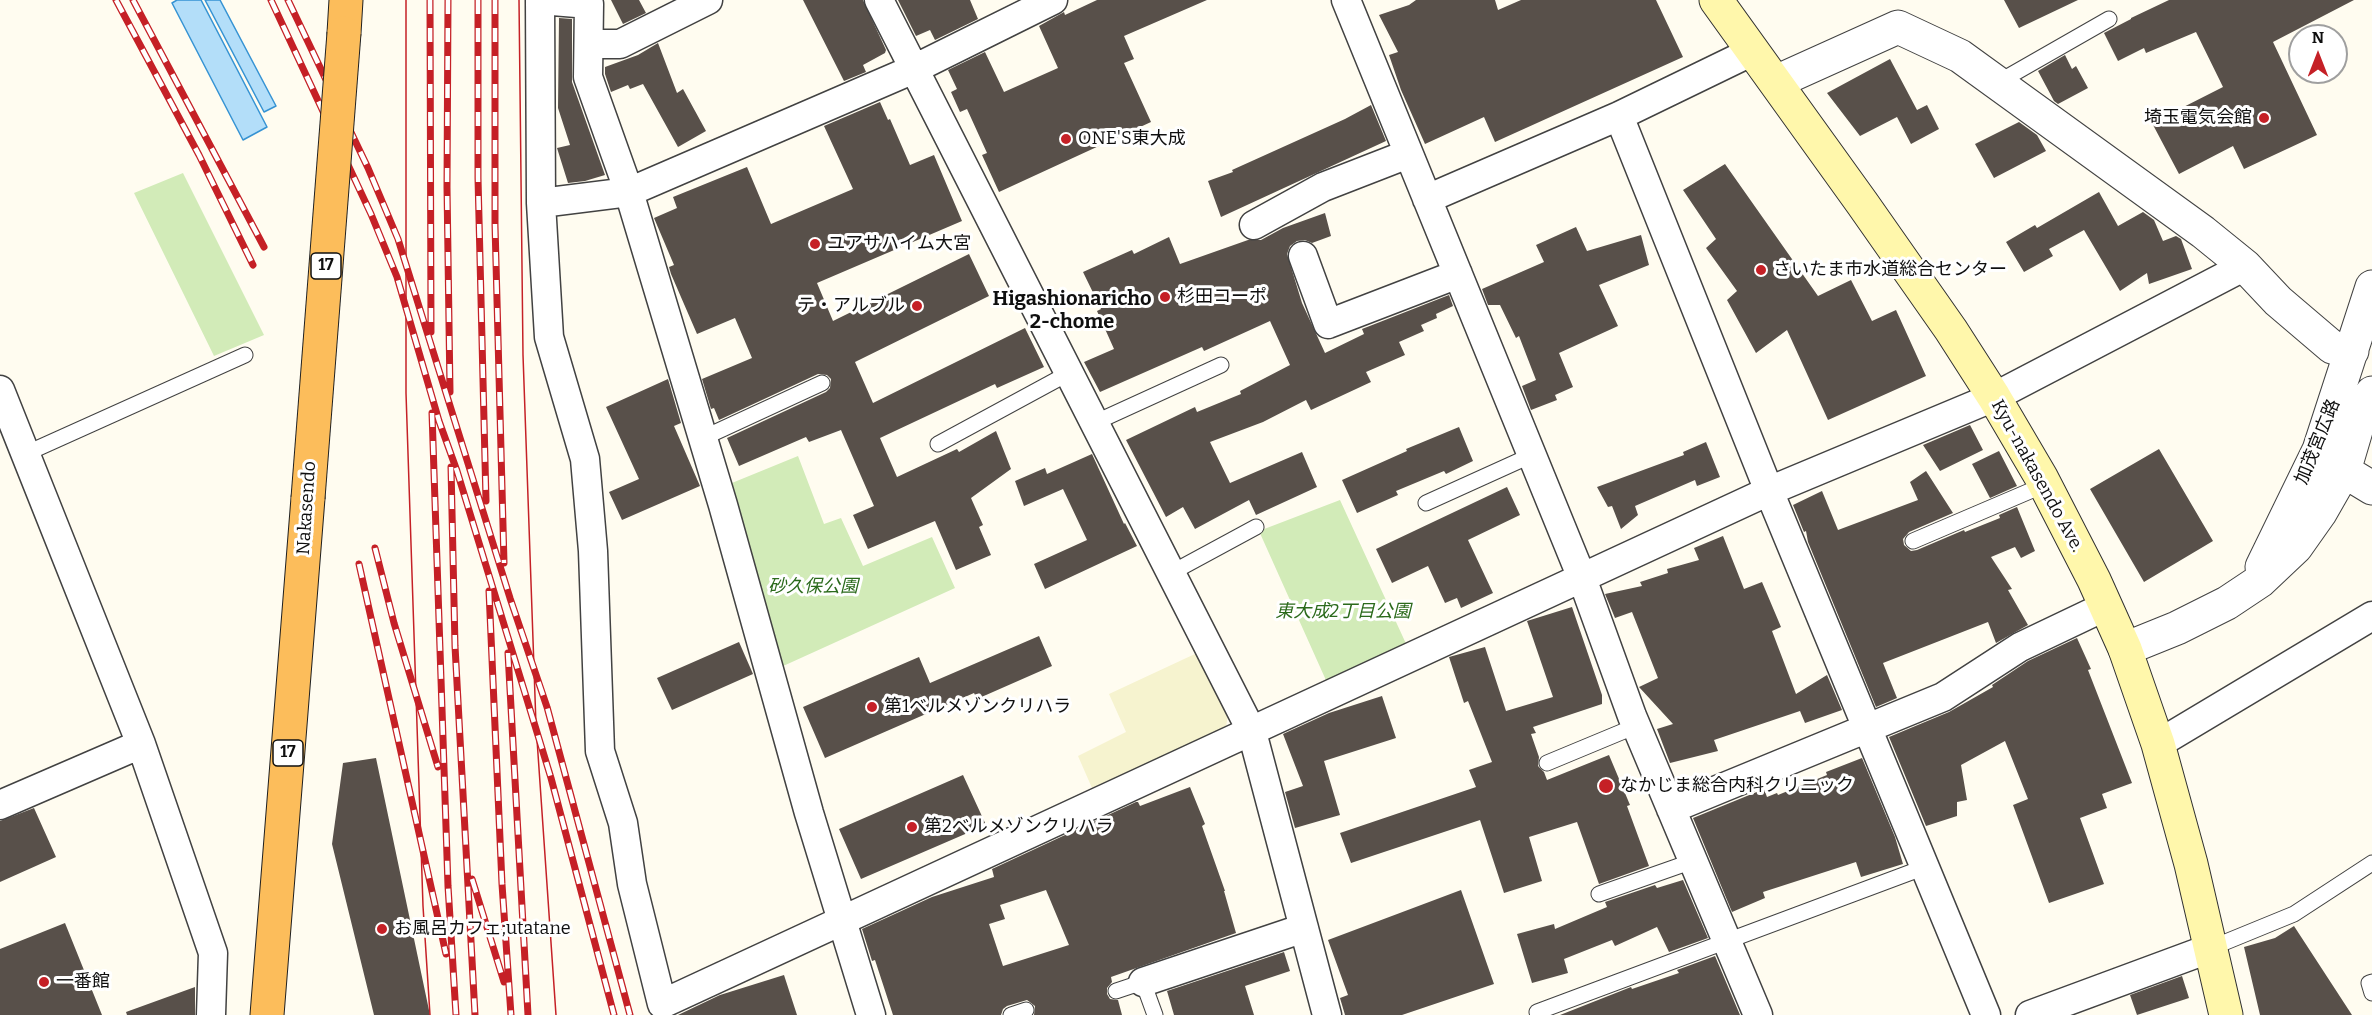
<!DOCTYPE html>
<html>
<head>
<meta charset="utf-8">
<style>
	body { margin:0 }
	#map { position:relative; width:2372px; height:1015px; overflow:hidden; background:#fffcf0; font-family:Bitter,serif }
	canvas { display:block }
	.north { position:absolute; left:2288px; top:24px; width:60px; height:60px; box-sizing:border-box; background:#fff; border:2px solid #9f9f9f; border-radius:50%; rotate:0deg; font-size:16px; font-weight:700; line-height:24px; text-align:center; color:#0f0f0f }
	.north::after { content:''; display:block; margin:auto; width:21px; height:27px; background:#c52026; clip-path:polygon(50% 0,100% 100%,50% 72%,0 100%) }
</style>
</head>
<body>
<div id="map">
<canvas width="2372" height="1015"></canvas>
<div class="north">N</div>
</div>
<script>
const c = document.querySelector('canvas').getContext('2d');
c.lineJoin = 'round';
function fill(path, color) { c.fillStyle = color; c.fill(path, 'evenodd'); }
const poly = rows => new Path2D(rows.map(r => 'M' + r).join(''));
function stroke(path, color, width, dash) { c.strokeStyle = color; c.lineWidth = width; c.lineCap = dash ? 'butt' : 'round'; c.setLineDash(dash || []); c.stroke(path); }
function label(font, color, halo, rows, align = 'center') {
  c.font = font + ' Bitter,"Noto Sans JP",serif'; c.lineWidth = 6; c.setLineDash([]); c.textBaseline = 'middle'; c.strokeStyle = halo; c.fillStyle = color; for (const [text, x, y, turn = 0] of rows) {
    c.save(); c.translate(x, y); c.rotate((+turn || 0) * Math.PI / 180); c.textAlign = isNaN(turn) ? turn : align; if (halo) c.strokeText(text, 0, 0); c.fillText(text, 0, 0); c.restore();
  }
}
const farmland = poly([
	[1197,653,1228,714,1226,727,1092,788,1078,756,1126,732,1109,694]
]);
const green = poly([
	[183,173,264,335,214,356,134,193],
	[798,456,824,524,841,518,863,566,932,537,955,588,781,667,727,485],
	[1340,500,1408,648,1329,687,1259,531]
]);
const water = poly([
	[177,0,201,0,267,127,243,140,172,3,177,0],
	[205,0,220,0,276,106,264,112,205,0]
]);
const building = poly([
	[611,0,639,0,646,13,623,24],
	[803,0,863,0,886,50,885,53,863,65,866,72,844,81],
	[898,0,970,0,978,19,935,40,930,30,916,36],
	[1097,0,1207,0,1124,36,1134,59,1124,63,1151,122,999,192,982,155,987,153,967,109,960,112,951,92,957,89,948,70,985,52,1004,92,1058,68,1039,26,1064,12,1065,15],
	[1416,0,1495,0,1498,10,1521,0,1656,0,1683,57,1495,142,1484,117,1425,144,1401,90,1389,55,1398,52,1379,15,1409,5],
	[2004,0,2078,0,2019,28],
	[2169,0,2354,0,2273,42,2317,135,2244,169,2233,146,2179,174,2152,123,2223,87,2196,32,2146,53,2144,48,2118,61,2104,33,2131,19,2131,18],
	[559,18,572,19,572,82,605,175,585,181,568,183,557,148,570,145,558,108],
	[658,43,677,93,683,89,706,131,678,147,643,84,630,89,628,85,611,92,605,74,605,67,638,55],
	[2065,55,2072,69,2076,66,2088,88,2058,104,2054,101,2038,71],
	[1890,59,1917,110,1927,105,1939,129,1911,144,1897,117,1860,136,1827,93],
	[880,102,888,120,890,119,910,165,934,155,962,221,817,283,833,321,969,254,989,296,855,362,873,403,1025,328,1044,367,997,388,995,384,880,438,897,477,957,449,959,452,996,431,1011,469,971,498,983,525,979,527,991,555,956,570,935,521,868,549,853,515,874,506,841,430,809,442,806,437,739,466,727,438,826,392,830,388,831,379,827,375,818,374,719,420,714,408,711,409,702,379,752,358,735,318,697,334,671,274,669,267,674,265,654,218,677,208,673,197,747,167,771,224,853,189,824,126],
	[1371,105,1386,141,1221,217,1208,181,1233,172,1232,170,1345,119],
	[2019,122,2037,135,2046,151,1994,178,1975,144],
	[1725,164,1818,296,1851,280,1872,321,1896,310,1926,376,1828,420,1787,330,1756,353,1727,300,1737,291,1706,248,1716,239,1683,190],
	[2099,192,2118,226,2143,212,2154,220,2163,241,2176,236,2181,239,2192,269,2149,284,2147,273,2120,291,2084,230,2049,249,2053,256,2024,272,2006,242,2035,225,2037,228],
	[1325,213,1331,236,1312,243,1305,240,1297,241,1290,246,1287,254,1302,303,1325,353,1364,334,1362,329,1449,295,1453,306,1436,314,1437,318,1421,325,1424,331,1399,342,1405,355,1366,372,1371,382,1311,410,1306,400,1263,422,1210,442,1230,483,1302,452,1317,487,1256,515,1249,500,1195,529,1183,507,1166,517,1126,440,1195,407,1197,412,1241,394,1240,391,1290,365,1270,321,1204,351,1202,347,1100,392,1084,362,1114,349,1097,311,1101,309,1083,272,1132,250,1134,254,1169,237,1180,264,1248,240,1261,240,1283,228],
	[1576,227,1587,251,1641,235,1649,265,1599,285,1618,326,1559,353,1573,387,1555,395,1557,400,1531,410,1522,386,1536,380,1519,336,1516,338,1500,305,1488,305,1482,289,1544,262,1536,245],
	[668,379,681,423,674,426,700,486,622,520,609,492,639,479,606,407],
	[1970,425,1983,450,1940,471,1923,445],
	[1459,427,1473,461,1446,474,1444,471,1396,491,1398,495,1357,513,1342,480,1407,451,1406,449],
	[1706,442,1720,477,1697,486,1695,480,1635,506,1638,515,1621,529,1612,506,1608,507,1597,487,1684,455,1683,452],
	[2159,449,2213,541,2144,582,2090,489],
	[1999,451,2017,486,1990,498,1972,464],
	[1092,454,1124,524,1125,523,1137,546,1045,589,1034,564,1087,540,1063,489,1024,506,1015,481,1045,468,1047,474],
	[1926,471,1953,513,1909,532,1903,539,1904,545,1911,551,1917,550,1964,530,1965,532,2000,518,1999,515,2017,507,2035,551,2021,558,2015,547,1991,557,2012,589,2008,590,2028,625,1996,643,1988,622,1883,663,1897,698,1876,707,1808,542,1806,531,1804,532,1793,505,1822,491,1838,530,1918,500,1910,482],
	[1507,487,1520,515,1468,540,1493,593,1461,608,1457,598,1445,603,1428,566,1392,583,1376,549],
	[1723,536,1744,589,1762,582,1781,627,1772,631,1796,694,1827,675,1842,710,1805,723,1800,711,1714,740,1718,751,1670,763,1657,729,1673,724,1639,687,1658,678,1632,612,1615,618,1605,594,1642,586,1640,582,1668,573,1667,569,1699,560,1694,548],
	[1572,607,1602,695,1602,704,1533,727,1536,733,1531,734,1539,757,1538,766,1544,772,1547,780,1609,755,1630,805,1627,806,1649,866,1599,884,1577,822,1529,837,1542,881,1504,893,1480,820,1351,863,1340,833,1476,787,1469,770,1492,762,1468,701,1464,703,1449,657,1485,647,1506,711,1553,697,1527,621],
	[1039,636,1052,666,977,699,974,693,825,758,803,707,919,657,930,683],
	[2077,638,2091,669,2088,670,2132,783,2102,794,2107,808,2080,818,2104,884,2049,903,2013,805,2028,799,2005,741,1961,765,1967,800,1957,802,1957,816,1926,826,1889,737,1949,712,1993,687,1992,685,2028,661],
	[739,642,753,674,672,710,657,678],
	[1382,696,1396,738,1324,761,1340,815,1295,828,1285,792,1303,786,1283,734,1329,713],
	[376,758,430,1015,374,1015,332,844,343,763],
	[1862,758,1895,837,1903,864,1861,877,1856,862,1763,892,1765,898,1732,912,1693,818,1764,789,1767,797,1777,793,1778,795,1827,775,1826,772],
	[963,775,986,825,861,879,839,829],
	[1190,787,1205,824,1202,826,1225,891,1224,891,1236,933,1111,977,1112,982,1107,988,1107,994,1110,999,1118,1000,1122,1015,1034,1015,1035,1006,1027,1000,1007,1006,1003,1009,1001,1015,893,1015,875,960,872,961,862,929,932,897,994,877,992,869,1136,802,1138,802,1140,806],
	[1046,890,1069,945,1003,966,989,924,1005,919,1000,905],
	[34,808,56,857,0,882,0,821],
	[1683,880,1708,938,1669,952,1657,927,1615,946,1612,940,1564,959,1568,973,1532,983,1517,934,1554,924,1555,929,1607,907,1605,902,1655,885,1657,888],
	[1461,890,1494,984,1402,1015,1345,1015,1340,998,1348,995,1328,940],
	[65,923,102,1015,0,1015,0,949],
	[2294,926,2352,1015,2260,1015,2244,947,2275,938],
	[1284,952,1290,971,1245,986,1254,1015,1174,1015,1167,991],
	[1715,956,1740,1015,1560,1015,1631,987,1632,989,1679,973,1677,970],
	[784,975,797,1015,678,1015,720,995],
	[2182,976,2189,998,2137,1015,2130,995],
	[195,987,195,1015,127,1015,126,1012]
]);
const service = poly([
	[1997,83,2109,19],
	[1094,423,1221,365],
	[703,438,822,383],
	[938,444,1069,373],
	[25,454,245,355],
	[1426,503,1532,455],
	[1913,541,2044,485],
	[1171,573,1256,527],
	[1547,763,1636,726],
	[1599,894,1693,861],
	[2211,948,2294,914,2372,863],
	[2372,982,2369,983,2372,993],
	[1116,991,1143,982,1155,1015],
	[1537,1012,1925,867],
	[1011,1015,1026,1010]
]);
const minor = poly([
	[540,0,541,203,549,337,585,459,593,551,600,751,623,823,632,884,662,1004,1769,491,1994,397,2245,266],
	[540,0,589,4,588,77,629,192,723,505,809,813,871,1015],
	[879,0,1252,732,1327,1015],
	[1346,0,1582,578,1632,716,1758,1015],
	[589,44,620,44,708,0],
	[1619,116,1769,491,1986,1015],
	[1427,199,1619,116,1753,51],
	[541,203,629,192,914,69,1053,0],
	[1254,225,1323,187,1408,154],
	[1303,256,1328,324,1458,274],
	[0,390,141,744,213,953,211,1015],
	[2158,744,2372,616],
	[0,805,141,744],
	[1671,809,1943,697,2020,647,2106,606],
	[1143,982,1304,928],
	[2030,1015,2211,948]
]);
const tertiary = poly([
	[1776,82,1898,27,1960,56,2203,232,2245,266,2278,301,2332,347,2352,351],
	[2344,471,2372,488],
	[2262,567,2319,450,2372,287],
	[2125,649,2177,628,2227,603,2260,581,2296,547,2320,513,2344,471,2360,417,2372,393]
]);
const secondary = poly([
	[1716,0,1862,203,1951,330,1994,397,2041,477,2094,580,2125,649,2158,744,2191,864,2226,1015]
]);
const trunk = poly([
	[344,33,346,0],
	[267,1015,308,498]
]);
const tram = poly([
	[406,0,406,393,423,906,430,1015],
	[519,0,523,355,536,725,556,1015]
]);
const rail = poly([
	[116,0,199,155,253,265],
	[133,0,264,247],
	[271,0,371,214,397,277,439,421,457,471,551,778,614,1015],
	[288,0,368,168,398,239,510,598,547,707,630,1015],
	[430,0,431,332],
	[448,0,447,187,450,392],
	[478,0,478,178,486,501],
	[495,0,495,225,504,563],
	[432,413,448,886,456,1015],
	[451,467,455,646,475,1015],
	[375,548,394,623,438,767],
	[359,564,446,954],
	[489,591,502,884,511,1015],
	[508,653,528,1015],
	[472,879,504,982]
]);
const trunkBridge = poly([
	[308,498,344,33]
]);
const markers = [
	[2264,118,6,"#c52026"],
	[1066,139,6,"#c52026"],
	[815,244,6,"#c52026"],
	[1761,270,6,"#c52026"],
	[1165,297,6,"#c52026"],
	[917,306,6,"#c52026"],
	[872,707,6,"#c52026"],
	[1606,786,8,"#c52026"],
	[912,827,6,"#c52026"],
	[382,929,6,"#c52026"],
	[44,982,6,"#c52026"]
];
const shields = [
	[326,266,30],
	[288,753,30]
];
const shieldNames = [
	["17",326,266],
	["17",288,753]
];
const poiNames = [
	["埼玉電気会館",2252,118,"right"],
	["ONE'S東大成",1078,139],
	["ユアサハイム大宮",827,244],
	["さいたま市水道総合センター",1773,270],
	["杉田コーポ",1177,297],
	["テ・アルブル",905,306,"right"],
	["第1ベルメゾンクリハラ",884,707],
	["なかじま総合内科クリニック",1620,786],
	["第2ベルメゾンクリハラ",924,827],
	["お風呂カフェ;utatane",394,929],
	["一番館",56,982]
];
const streetNames = [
	["加茂宮広路",2318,442,-68],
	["Kyu-nakasendo Ave.",2037,476,61],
	["Nakasendo",307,508,-86]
];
const parkNames = [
	["砂久保公園",813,587],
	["東大成2丁目公園",1343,612]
];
const neighbourhoodNames = [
	["Higashionaricho",1072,299],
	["2-chome",1072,322]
];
fill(farmland, '#f6f3cf');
fill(green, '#d2ebb8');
fill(water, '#b3def9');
stroke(water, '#3693d3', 1.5);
fill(building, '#58504a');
stroke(service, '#424242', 17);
stroke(minor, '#424242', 31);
stroke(tertiary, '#424242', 35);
stroke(secondary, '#313131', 35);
stroke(trunk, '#202020', 35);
stroke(service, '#fff', 15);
stroke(minor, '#fff', 28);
stroke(tertiary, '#fff', 33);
stroke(secondary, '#fff7ab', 33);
stroke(trunk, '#fcbd5b', 33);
stroke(tram, '#c52026', 1.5);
stroke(rail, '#c52026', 7);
stroke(rail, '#fff', 4.5, [14]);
stroke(trunkBridge, '#202020', 35, []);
stroke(trunkBridge, '#fcbd5b', 33);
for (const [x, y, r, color] of markers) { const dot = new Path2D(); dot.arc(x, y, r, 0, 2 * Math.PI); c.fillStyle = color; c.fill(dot); stroke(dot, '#fff', 2); }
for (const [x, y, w] of shields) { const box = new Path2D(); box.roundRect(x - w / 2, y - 13, w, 26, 4.5); c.fillStyle = '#fff'; c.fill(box); stroke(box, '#0f0f0f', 1.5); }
label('bold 16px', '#0f0f0f', null, shieldNames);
label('18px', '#0f0f0f', '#fff', poiNames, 'left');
label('18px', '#0f0f0f', '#fff', streetNames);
label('italic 18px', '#2b6a1c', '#fff', parkNames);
label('bold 20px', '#0f0f0f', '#fff', neighbourhoodNames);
</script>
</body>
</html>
